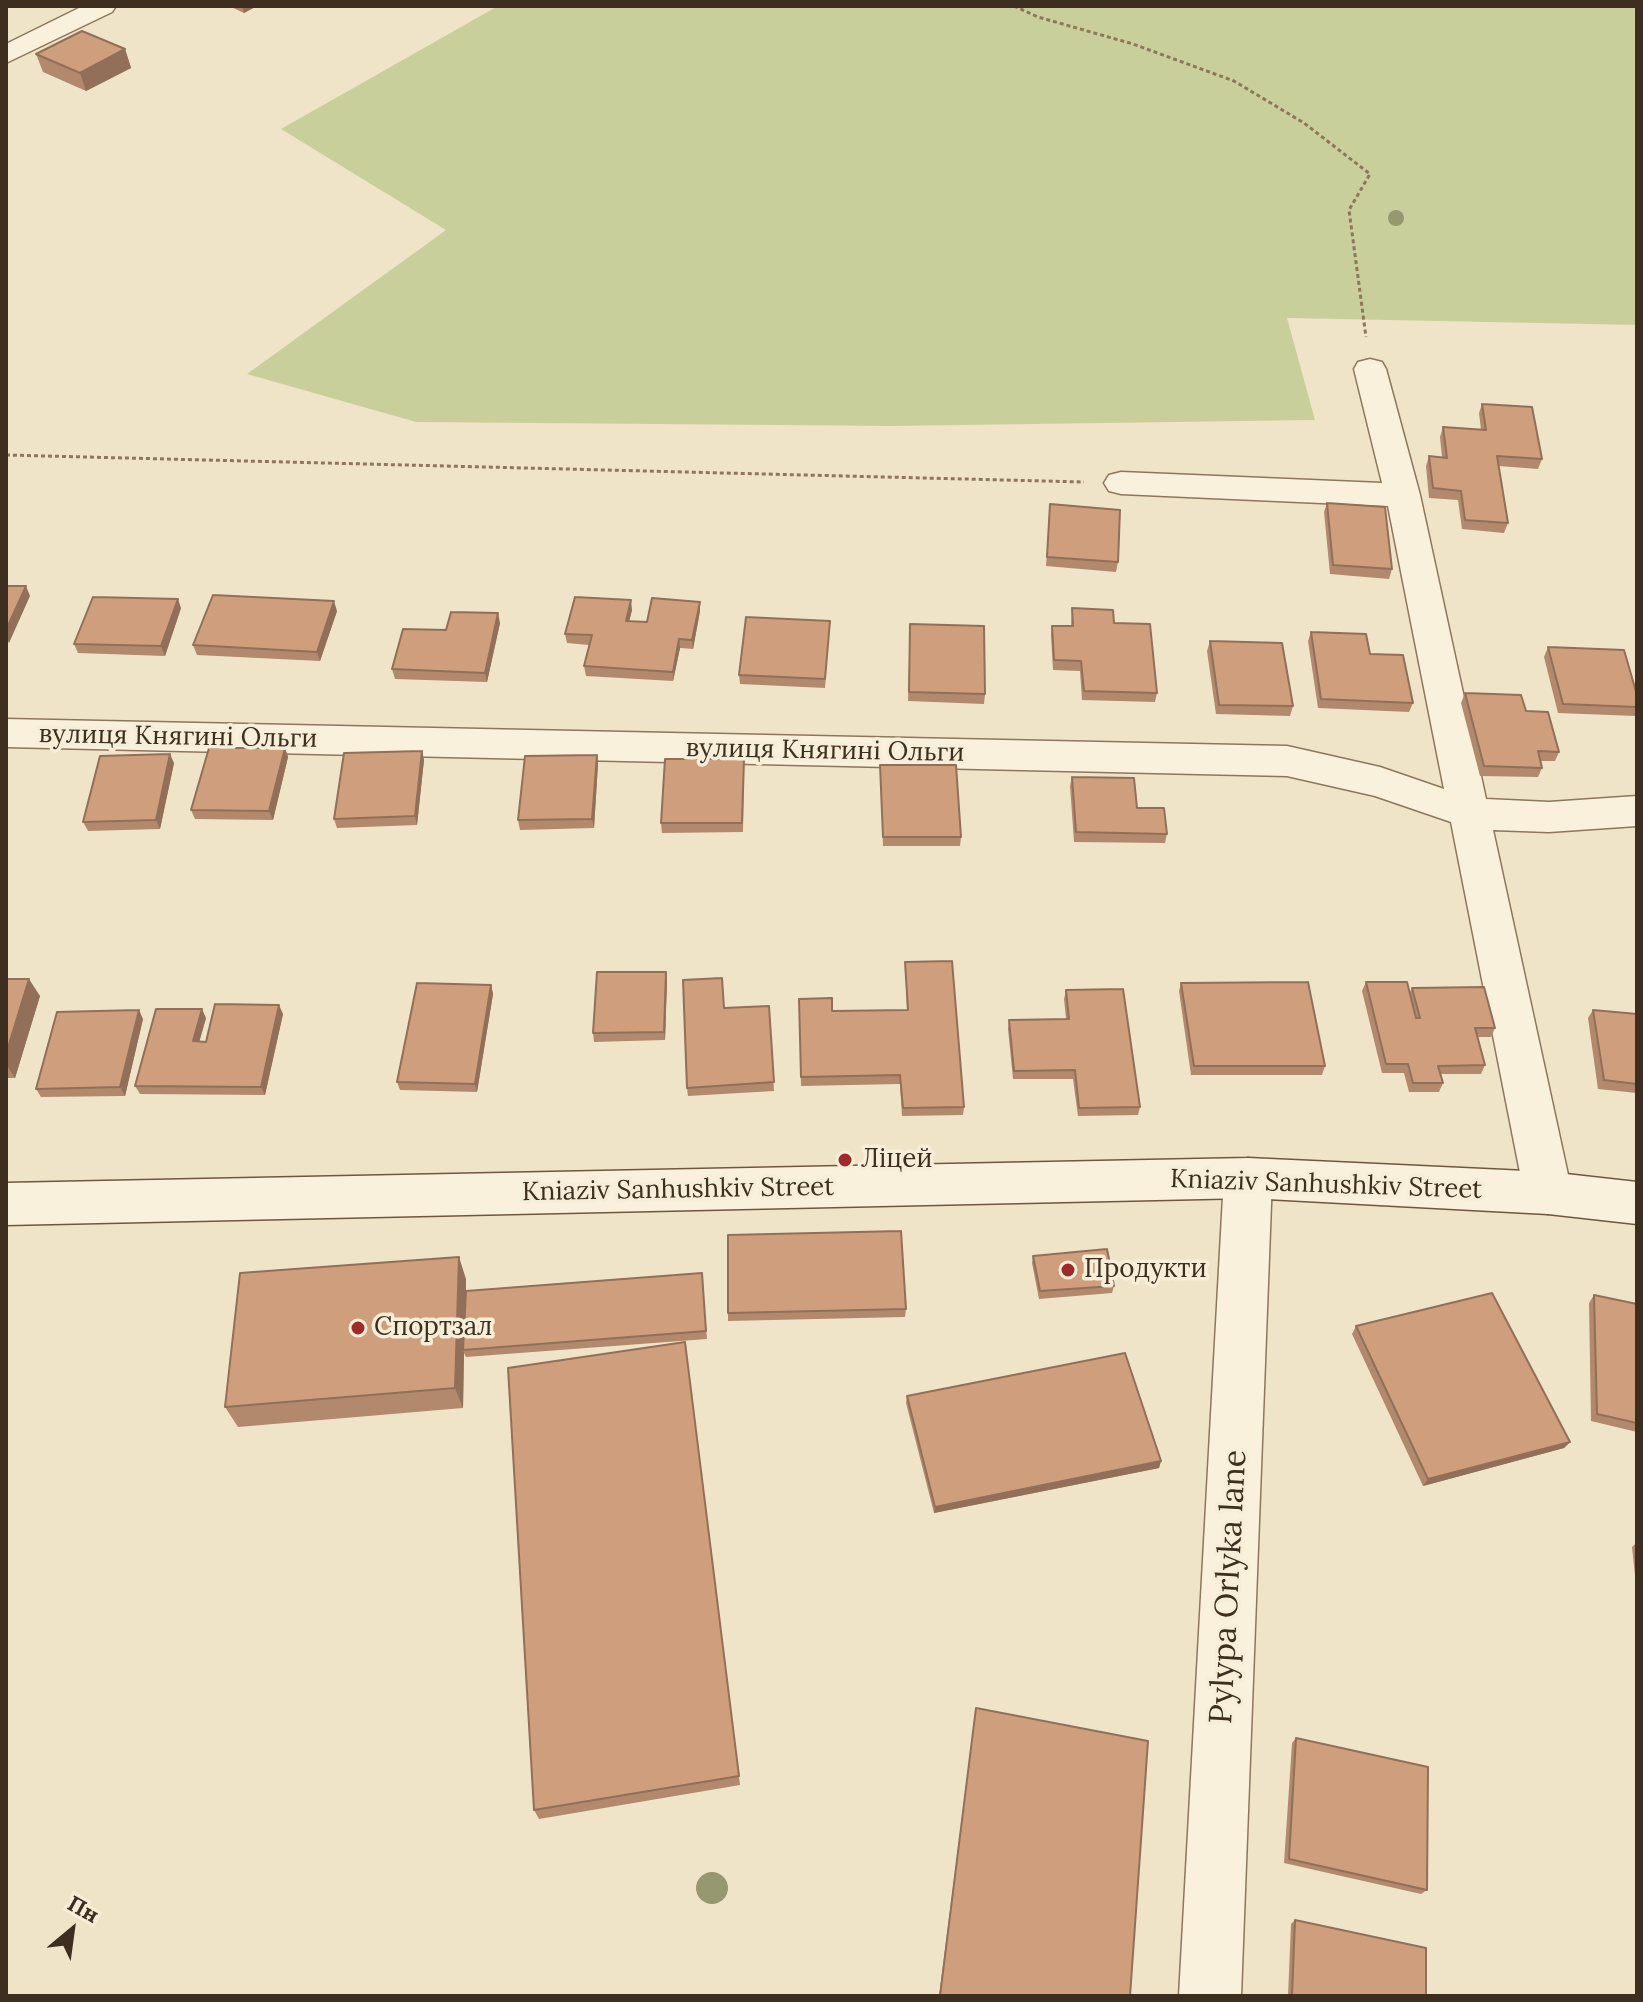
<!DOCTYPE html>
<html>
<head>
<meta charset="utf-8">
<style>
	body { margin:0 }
	#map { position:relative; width:1643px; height:2002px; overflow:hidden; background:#f0e4c8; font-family:Lora,serif }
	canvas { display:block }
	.frame { position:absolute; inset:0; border:8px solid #3d2e20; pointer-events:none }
	.north { position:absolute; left:32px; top:1890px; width:80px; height:80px; -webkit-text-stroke:6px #f7eed8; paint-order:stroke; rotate:29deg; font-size:22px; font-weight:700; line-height:32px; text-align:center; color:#3d2e20 }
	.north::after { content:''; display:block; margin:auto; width:28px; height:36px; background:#3d2e20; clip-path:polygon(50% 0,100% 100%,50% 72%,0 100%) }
</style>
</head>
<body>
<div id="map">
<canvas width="1643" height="2002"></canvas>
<div class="frame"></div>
<div class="north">Пн</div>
</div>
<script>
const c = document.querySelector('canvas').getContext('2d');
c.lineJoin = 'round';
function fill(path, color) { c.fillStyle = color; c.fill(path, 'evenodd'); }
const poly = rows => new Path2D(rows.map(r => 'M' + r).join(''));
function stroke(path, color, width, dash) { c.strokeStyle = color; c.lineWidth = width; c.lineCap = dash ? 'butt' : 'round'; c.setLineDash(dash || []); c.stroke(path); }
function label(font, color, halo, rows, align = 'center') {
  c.font = font + ' Lora,serif'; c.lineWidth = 7; c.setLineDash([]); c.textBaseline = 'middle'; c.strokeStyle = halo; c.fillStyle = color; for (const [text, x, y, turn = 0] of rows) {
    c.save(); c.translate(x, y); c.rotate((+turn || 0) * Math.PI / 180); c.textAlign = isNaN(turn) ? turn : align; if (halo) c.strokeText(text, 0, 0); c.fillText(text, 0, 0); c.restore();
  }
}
const green = poly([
	[498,6,1637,6,1637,325,1287,318,1315,420,892,426,416,422,247,374,446,230,281,129]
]);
const path = poly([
	[1014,6,1038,17,1133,44,1234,81,1304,123,1370,174,1349,210,1366,337],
	[6,455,1084,482]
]);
const minor = poly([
	[83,6,116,6,112,12,6,63,6,44,83,6],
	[1370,359,1382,362,1386,369,1420,495,1486,799,1549,802,1637,796,1637,826,1549,832,1493,830,1572,1193,1565,1208,1548,1214,1531,1208,1524,1193,1451,822,1375,796,1287,776,6,747,6,719,1287,746,1380,767,1444,789,1388,506,1121,494,1109,491,1104,483,1109,475,1121,472,1382,483,1354,369,1358,362,1370,359],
	[1248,1158,1265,1164,1272,1178,1241,1996,1179,1996,1224,1178,1231,1164,1248,1158]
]);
const secondary = poly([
	[1248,1158,1548,1172,1637,1182,1637,1224,1548,1214,1248,1198,6,1225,6,1183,1248,1158]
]);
const trees = [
	[1396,218,8],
	[712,1888,16]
];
const wall = poly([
	[229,6,257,6,244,13],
	[125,49,131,68,86,91,43,72,36,54],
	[1482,404,1542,459,1538,469,1499,466,1508,523,1504,533,1462,529,1458,500,1429,498,1426,466,1429,456,1442,457,1440,437,1443,427,1481,430,1479,413],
	[1327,503,1392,569,1389,579,1330,574,1324,512],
	[1050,504,1118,562,1116,572,1046,566],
	[181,608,165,656,78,653,74,644],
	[1072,608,1114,623,1157,693,1155,702,1082,700,1080,671,1053,670,1051,635,1052,626,1071,626],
	[632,610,629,621,647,622,700,611,693,649,680,648,673,681,586,676,584,666,589,645,567,643,565,634],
	[337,611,320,661,197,655,193,645],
	[830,621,825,688,740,684,739,675],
	[500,623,487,682,395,679,392,669,446,630],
	[910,624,985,694,984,704,908,701],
	[1311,632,1370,654,1413,703,1409,712,1318,708,1308,641],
	[1210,641,1293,706,1290,716,1216,714,1207,651],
	[1548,647,1637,695,1637,714,1636,716,1558,713,1544,657],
	[1465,693,1526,711,1559,752,1555,761,1540,761,1542,768,1538,777,1480,776,1461,703],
	[285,748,288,757,273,820,195,819,191,810],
	[422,751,424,760,417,825,337,828,334,819],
	[597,755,598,764,594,828,520,830,518,820],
	[744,759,743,832,662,833,661,823],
	[174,763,160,829,88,831,83,822],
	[880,765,961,837,960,846,883,846],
	[1072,777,1137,808,1167,834,1165,843,1074,842,1070,786],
	[905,962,964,1107,963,1115,902,1116,900,1084,801,1086,799,999,832,1011,907,1010],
	[666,972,667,980,665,1040,594,1042,593,1033],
	[6,979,40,996,15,1078,6,1078],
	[1366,982,1410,992,1412,988,1495,1028,1491,1037,1478,1037,1485,1065,1481,1074,1441,1074,1443,1083,1439,1092,1409,1092,1404,1073,1382,1073,1362,991],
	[1181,983,1325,1066,1322,1075,1191,1075,1179,991],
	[491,985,493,994,477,1092,400,1090,397,1082],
	[1066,990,1140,1107,1138,1115,1078,1116,1073,1079,1013,1079,1008,1029,1009,1020,1066,1019,1064,999],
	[769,1006,774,1091,688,1096,687,1088,724,1008],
	[1593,1010,1637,1014,1637,1093,1598,1089,1588,1018],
	[283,1014,265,1095,140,1094,135,1086,206,1018,199,1042,206,1042],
	[143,1019,125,1096,41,1097,36,1089],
	[1033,1256,1114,1286,1112,1293,1039,1299,1032,1263],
	[702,1273,707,1339,466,1357,464,1353,463,1408,238,1427,225,1407,466,1279,466,1291],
	[1594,1295,1637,1304,1637,1432,1591,1421,1589,1303],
	[906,1309,905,1317,728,1321,728,1313],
	[1356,1326,1570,1442,1564,1448,1423,1486,1352,1334],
	[685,1342,740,1785,539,1819,534,1810],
	[907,1396,1161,1461,1159,1468,934,1513,906,1403],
	[1637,1542,1637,1594,1632,1547],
	[976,1708,1130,1996,939,1996],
	[1296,1738,1427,1890,1421,1894,1284,1863,1292,1743],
	[1295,1920,1426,1996,1288,1996,1291,1924]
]);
const shadedWall = poly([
	[242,6,257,6,244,13],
	[125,49,131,68,86,91,80,73],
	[26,586,30,596,9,643,6,638,6,630],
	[178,599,181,608,165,656,161,646],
	[631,600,632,610,627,630,626,621],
	[334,601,337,611,320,661,317,652],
	[700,602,700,611,693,649,692,640],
	[498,613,500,623,487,682,485,673],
	[679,639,680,648,673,681,673,672],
	[285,748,288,757,273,820,269,811],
	[422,751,424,760,417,825,415,816],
	[170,754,174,763,160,829,156,820],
	[597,755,598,764,594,828,592,819],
	[666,972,667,980,665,1040,664,1032],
	[29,979,40,996,15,1078,6,1064,6,1054],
	[491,985,493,994,477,1092,475,1084],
	[279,1005,283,1014,265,1095,261,1087],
	[202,1009,206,1018,197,1050,193,1041],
	[139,1010,143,1019,125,1096,120,1087],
	[459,1257,466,1279,465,1350,463,1350,464,1353,463,1408,455,1388],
	[1570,1442,1564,1448,1423,1486,1428,1479],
	[1161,1461,1159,1468,934,1513,935,1507]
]);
const building = poly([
	[82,31,125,49,80,73,36,54,82,31],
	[1482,404,1532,407,1542,459,1497,456,1508,523,1465,520,1461,491,1433,488,1429,456,1447,458,1443,427,1486,430,1482,404],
	[1327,503,1385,507,1392,569,1333,565,1327,503],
	[1050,504,1120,510,1118,562,1047,557,1050,504],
	[6,586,26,586,6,630,6,586],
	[213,595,334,601,317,652,193,645,213,595],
	[93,597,178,599,161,646,74,644,93,597],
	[575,597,631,600,626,621,647,622,652,598,700,602,692,640,679,639,673,672,584,666,592,635,565,634,575,597],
	[1072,608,1113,610,1114,623,1150,624,1157,693,1084,691,1081,661,1054,660,1052,626,1073,626,1072,608],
	[451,612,498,613,485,673,392,669,403,629,446,630,451,612],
	[746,617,830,621,825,679,739,675,746,617],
	[910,624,984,626,985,694,909,692,910,624],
	[1311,632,1366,634,1370,654,1403,655,1413,703,1321,699,1311,632],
	[1210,641,1282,643,1293,706,1219,705,1210,641],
	[1548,647,1624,650,1637,695,1637,707,1563,704,1548,647],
	[1465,693,1521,695,1526,711,1548,712,1559,752,1538,751,1542,768,1484,766,1465,693],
	[209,748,285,748,269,811,191,810,209,748],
	[422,751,415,816,334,819,344,753,422,751],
	[170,754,156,820,83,822,100,756,170,754],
	[597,755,592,819,518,820,525,756,597,755],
	[665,759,744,759,742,823,661,823,665,759],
	[880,765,956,765,961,837,883,837,880,765],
	[1072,777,1134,778,1137,808,1164,808,1167,834,1076,832,1072,777],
	[952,961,964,1107,903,1108,900,1075,801,1077,799,999,832,998,832,1011,908,1010,905,962,952,961],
	[597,972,666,972,664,1032,593,1033,597,972],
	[722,978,724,1008,769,1006,774,1082,687,1088,683,980,722,978],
	[6,979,29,979,6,1054,6,979],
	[1308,982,1325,1066,1194,1066,1181,983,1308,982],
	[1366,982,1407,982,1416,1018,1420,1018,1412,988,1484,987,1495,1028,1475,1028,1485,1065,1438,1066,1443,1083,1413,1083,1408,1064,1386,1064,1366,982],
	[417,983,491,985,475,1084,397,1082,417,983],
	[1123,989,1140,1107,1079,1108,1075,1070,1014,1071,1009,1020,1069,1019,1066,990,1123,989],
	[215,1004,279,1005,261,1087,135,1086,156,1009,202,1009,193,1041,206,1042,215,1004],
	[139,1010,120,1087,36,1089,57,1012,139,1010],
	[1593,1010,1637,1014,1637,1084,1604,1080,1593,1010],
	[901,1231,906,1309,728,1313,728,1235,901,1231],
	[1107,1249,1114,1286,1040,1291,1033,1256,1107,1249],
	[459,1257,455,1388,225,1407,240,1273,459,1257],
	[702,1273,706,1331,463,1350,466,1291,702,1273],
	[1492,1293,1570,1442,1428,1479,1356,1326,1492,1293],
	[1594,1295,1637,1304,1637,1423,1597,1414,1594,1295],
	[685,1342,739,1776,534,1810,508,1368,685,1342],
	[1125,1353,1161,1461,935,1507,907,1396,1125,1353],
	[976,1708,1148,1741,1130,1996,940,1996,976,1708],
	[1296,1738,1428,1767,1427,1890,1289,1859,1296,1738],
	[1295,1920,1426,1948,1426,1996,1292,1996,1295,1920]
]);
const markers = [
	[845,1160,8,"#9e2a2b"],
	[1068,1270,8,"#9e2a2b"],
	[358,1328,8,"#9e2a2b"]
];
const streetNames = [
	["вулиця Княгині Ольги",178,737,1],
	["вулиця Княгині Ольги",825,751,1],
	["Kniaziv Sanhushkiv Street",1326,1185,2],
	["Kniaziv Sanhushkiv Street",678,1190,-1]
];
const poiNames = [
	["Ліцей",861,1160],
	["Продукти",1084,1270],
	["Спортзал",374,1328]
];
const nearStreetnames = [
	["Pylypa Orlyka lane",1229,1587,-87]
];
fill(green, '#c9cf9b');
stroke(minor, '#8d765c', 3);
stroke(secondary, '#6f573f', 3);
stroke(path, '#8d765c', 3, [4, 3]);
fill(minor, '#faf1dc');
fill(secondary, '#faf1dc');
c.fillStyle = '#96986f';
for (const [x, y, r] of trees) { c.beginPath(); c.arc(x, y, r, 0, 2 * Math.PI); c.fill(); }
fill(wall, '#b2896c');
fill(shadedWall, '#916f58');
fill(building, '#cf9f7d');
stroke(building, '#916f58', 2);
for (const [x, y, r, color] of markers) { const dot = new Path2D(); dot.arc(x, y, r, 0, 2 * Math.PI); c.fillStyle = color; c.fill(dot); stroke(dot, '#f7eed8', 3); }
label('26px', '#3d2e20', '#f7eed8', streetNames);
label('26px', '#3d2e20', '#f7eed8', poiNames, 'left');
label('32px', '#3d2e20', '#f7eed8', nearStreetnames);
</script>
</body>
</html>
